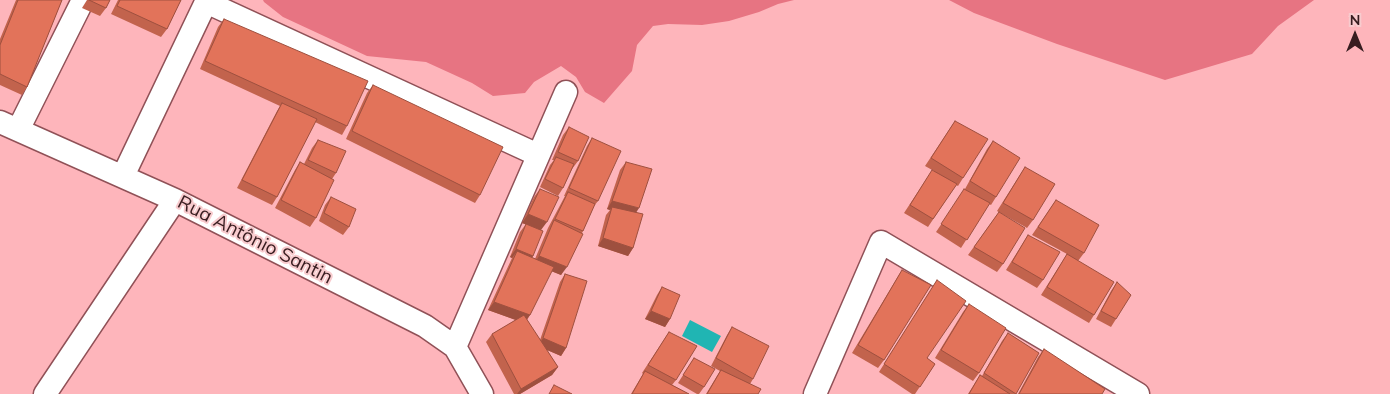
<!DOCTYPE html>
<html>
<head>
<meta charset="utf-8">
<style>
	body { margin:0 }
	#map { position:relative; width:1390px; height:394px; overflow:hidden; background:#feb5bb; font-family:Mulish,sans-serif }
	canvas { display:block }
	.north { position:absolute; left:1330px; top:10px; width:50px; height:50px; -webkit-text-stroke:4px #f8cbce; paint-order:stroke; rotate:0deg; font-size:14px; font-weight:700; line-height:20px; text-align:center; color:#381d20 }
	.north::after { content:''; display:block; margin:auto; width:18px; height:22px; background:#381d20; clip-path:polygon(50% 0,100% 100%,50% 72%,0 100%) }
</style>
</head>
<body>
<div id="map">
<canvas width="1390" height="394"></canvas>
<div class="north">N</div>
</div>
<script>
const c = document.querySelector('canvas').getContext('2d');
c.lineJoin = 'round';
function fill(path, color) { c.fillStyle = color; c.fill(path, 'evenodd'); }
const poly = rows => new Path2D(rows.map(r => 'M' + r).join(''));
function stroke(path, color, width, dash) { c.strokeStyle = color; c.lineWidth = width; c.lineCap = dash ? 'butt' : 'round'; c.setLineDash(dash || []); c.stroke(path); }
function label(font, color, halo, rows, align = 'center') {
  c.font = font + ' Mulish,sans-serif'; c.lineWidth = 4; c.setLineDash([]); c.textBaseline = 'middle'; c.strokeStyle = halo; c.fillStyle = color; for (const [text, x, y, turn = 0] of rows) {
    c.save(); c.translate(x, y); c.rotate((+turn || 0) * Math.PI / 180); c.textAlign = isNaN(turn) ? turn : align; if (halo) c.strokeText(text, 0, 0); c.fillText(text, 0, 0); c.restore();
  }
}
const green = poly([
	[263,0,794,0,778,4,759,12,729,21,702,25,668,24,653,26,637,45,632,71,604,103,585,92,576,77,561,66,534,82,525,93,493,96,472,83,426,62,367,56,283,17,264,2],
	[949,0,1314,0,1278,26,1252,54,1165,80,1057,44,974,13]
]);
const water = poly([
	[690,320,721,336,712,352,682,336]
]);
const street = poly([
	[206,2,538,155],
	[0,122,175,200,425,326,455,347,482,394],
	[18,130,83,0],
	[123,176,207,0],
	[455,347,566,92],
	[45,394,175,200],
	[815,394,881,242,1138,394]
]);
const wall = poly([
	[16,0,62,0,27,87,22,95,0,85,0,39],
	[87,0,110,0,106,8,100,16,82,8],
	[118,0,181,0,167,29,161,37,111,14],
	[224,19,347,126,342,135,315,122,277,197,272,205,237,188,277,111,280,106,200,69,218,27],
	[373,85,480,195,475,203,346,139,367,93],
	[955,121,963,178,958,186,956,185,928,227,904,213,927,178,934,171,925,166],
	[569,127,578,161,572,169,563,188,558,196,540,187,550,165,554,160,552,160,563,135],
	[592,138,598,201,594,206,583,231,561,275,551,271,530,315,527,320,540,340,560,282,565,274,566,348,561,356,547,350,558,367,552,375,520,394,514,394,486,342,492,334,516,320,488,310,512,258,510,257,520,232,526,224,531,226,522,223,534,197,540,189,541,230,533,256,532,258,535,259,548,228,565,196,564,196,587,146],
	[318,140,336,173,332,179,316,218,310,227,275,208,295,170,300,162,304,164,312,148],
	[993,141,996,197,991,205,989,204,961,248,936,232,965,189,987,149],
	[626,162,636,213,633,248,628,256,598,246,606,215,610,210,607,209,620,170],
	[1025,167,1033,220,1027,228,997,211],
	[331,197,349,227,343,235,319,221,325,205],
	[1056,200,1084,253,1078,261,1094,315,1089,323,1041,295,1067,254,1032,235],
	[999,212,1003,264,997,272,968,255],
	[1028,235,1043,280,1037,288,1006,270],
	[902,270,884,360,878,368,852,353,897,278],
	[937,280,927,358,935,364,915,394,912,394,879,372],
	[1117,282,1116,319,1111,327,1096,319,1111,291],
	[662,287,670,319,665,327,645,319,657,295],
	[969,304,979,373,973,381,935,358,963,312],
	[732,327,753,379,750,384,758,394,706,394,720,371,711,366,727,335],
	[669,332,676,380,672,385,689,394,631,394,643,374,642,373],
	[1008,333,1039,353,1015,394,968,394,980,375,982,376,1002,341],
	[1044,349,1102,394,1018,394,1038,357],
	[694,358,704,387,699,394,697,394,678,383]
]);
const shadedWall = poly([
	[612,201,639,208,634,216,612,207,610,210,607,209],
	[528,214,547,222,541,230,522,223],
	[603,238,633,248,628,256,598,246],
	[516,249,533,256,527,264,517,251,512,258,510,257],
	[539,256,567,267,561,275,534,264],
	[494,302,530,315,524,323,488,310],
	[651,311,670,319,665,327,645,319],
	[543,338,566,348,561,356,538,346],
	[558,367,552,375,520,394,517,394,521,389]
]);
const building = poly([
	[18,0,62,0,27,87,0,74,0,45,18,0],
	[89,0,110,0,106,8,89,0],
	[120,0,181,0,167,29,117,6,120,0],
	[224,19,368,81,347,126,205,61,224,19],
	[373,85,503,147,480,195,352,131,373,85],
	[282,103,317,119,277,197,242,180,282,103],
	[955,121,988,139,963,178,931,158,955,121],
	[569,127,589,137,578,161,558,152,569,127],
	[592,138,621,151,598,201,569,188,592,138],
	[318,140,346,151,336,173,308,160,318,140],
	[993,141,1020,158,996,197,970,181,993,141],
	[556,157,574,164,563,188,545,179,556,157],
	[300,162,334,180,316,218,281,200,300,162],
	[626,162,652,169,639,208,612,201,626,162],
	[1025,167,1055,184,1033,220,1003,203,1025,167],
	[932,170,957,184,933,219,910,205,932,170],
	[540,189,559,197,547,222,528,214,540,189],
	[964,189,990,203,967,240,941,224,964,189],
	[568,192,595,204,583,231,555,219,568,192],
	[331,197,356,209,349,227,324,213,331,197],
	[1056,200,1099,225,1084,253,1038,227,1056,200],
	[612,207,643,214,633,248,603,238,612,207],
	[999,212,1025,228,1003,264,974,247,999,212],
	[554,220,583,234,567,267,539,256,554,220],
	[526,224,543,231,533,256,516,249,526,224],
	[1028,235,1060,252,1043,280,1012,262,1028,235],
	[517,251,554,267,530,315,494,302,517,251],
	[1067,254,1114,282,1094,315,1047,287,1067,254],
	[902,270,931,285,884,360,858,345,902,270],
	[565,274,587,281,566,348,543,338,565,274],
	[937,280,966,301,927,358,935,364,920,387,884,364,937,280],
	[1117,282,1131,295,1116,319,1101,311,1117,282],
	[662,287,680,295,670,319,651,311,662,287],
	[969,304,1006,328,979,373,941,350,969,304],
	[524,315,558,367,521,389,492,334,524,315],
	[732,327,769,346,753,379,716,358,732,327],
	[669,332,697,346,676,380,648,365,669,332],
	[1008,333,1039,353,1016,394,984,373,1008,333],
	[1044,349,1105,389,1102,394,1019,394,1044,349],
	[694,358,715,369,704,387,683,375,694,358],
	[721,370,761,389,758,394,707,394,721,370],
	[645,371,689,394,632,394,645,371],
	[980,375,1010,394,969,394,980,375],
	[554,385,572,394,549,394,554,385]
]);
const streetNames = [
	["Rua Antônio Santin",255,240,27]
];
fill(green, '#e77482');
fill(water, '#20b5b3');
stroke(street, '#905157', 25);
stroke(street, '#fff', 22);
fill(wall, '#c2634d');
fill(shadedWall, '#9e503f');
fill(building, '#e2735a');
stroke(building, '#9e503f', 1);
label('19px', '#381d20', '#f8cbce', streetNames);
</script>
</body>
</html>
